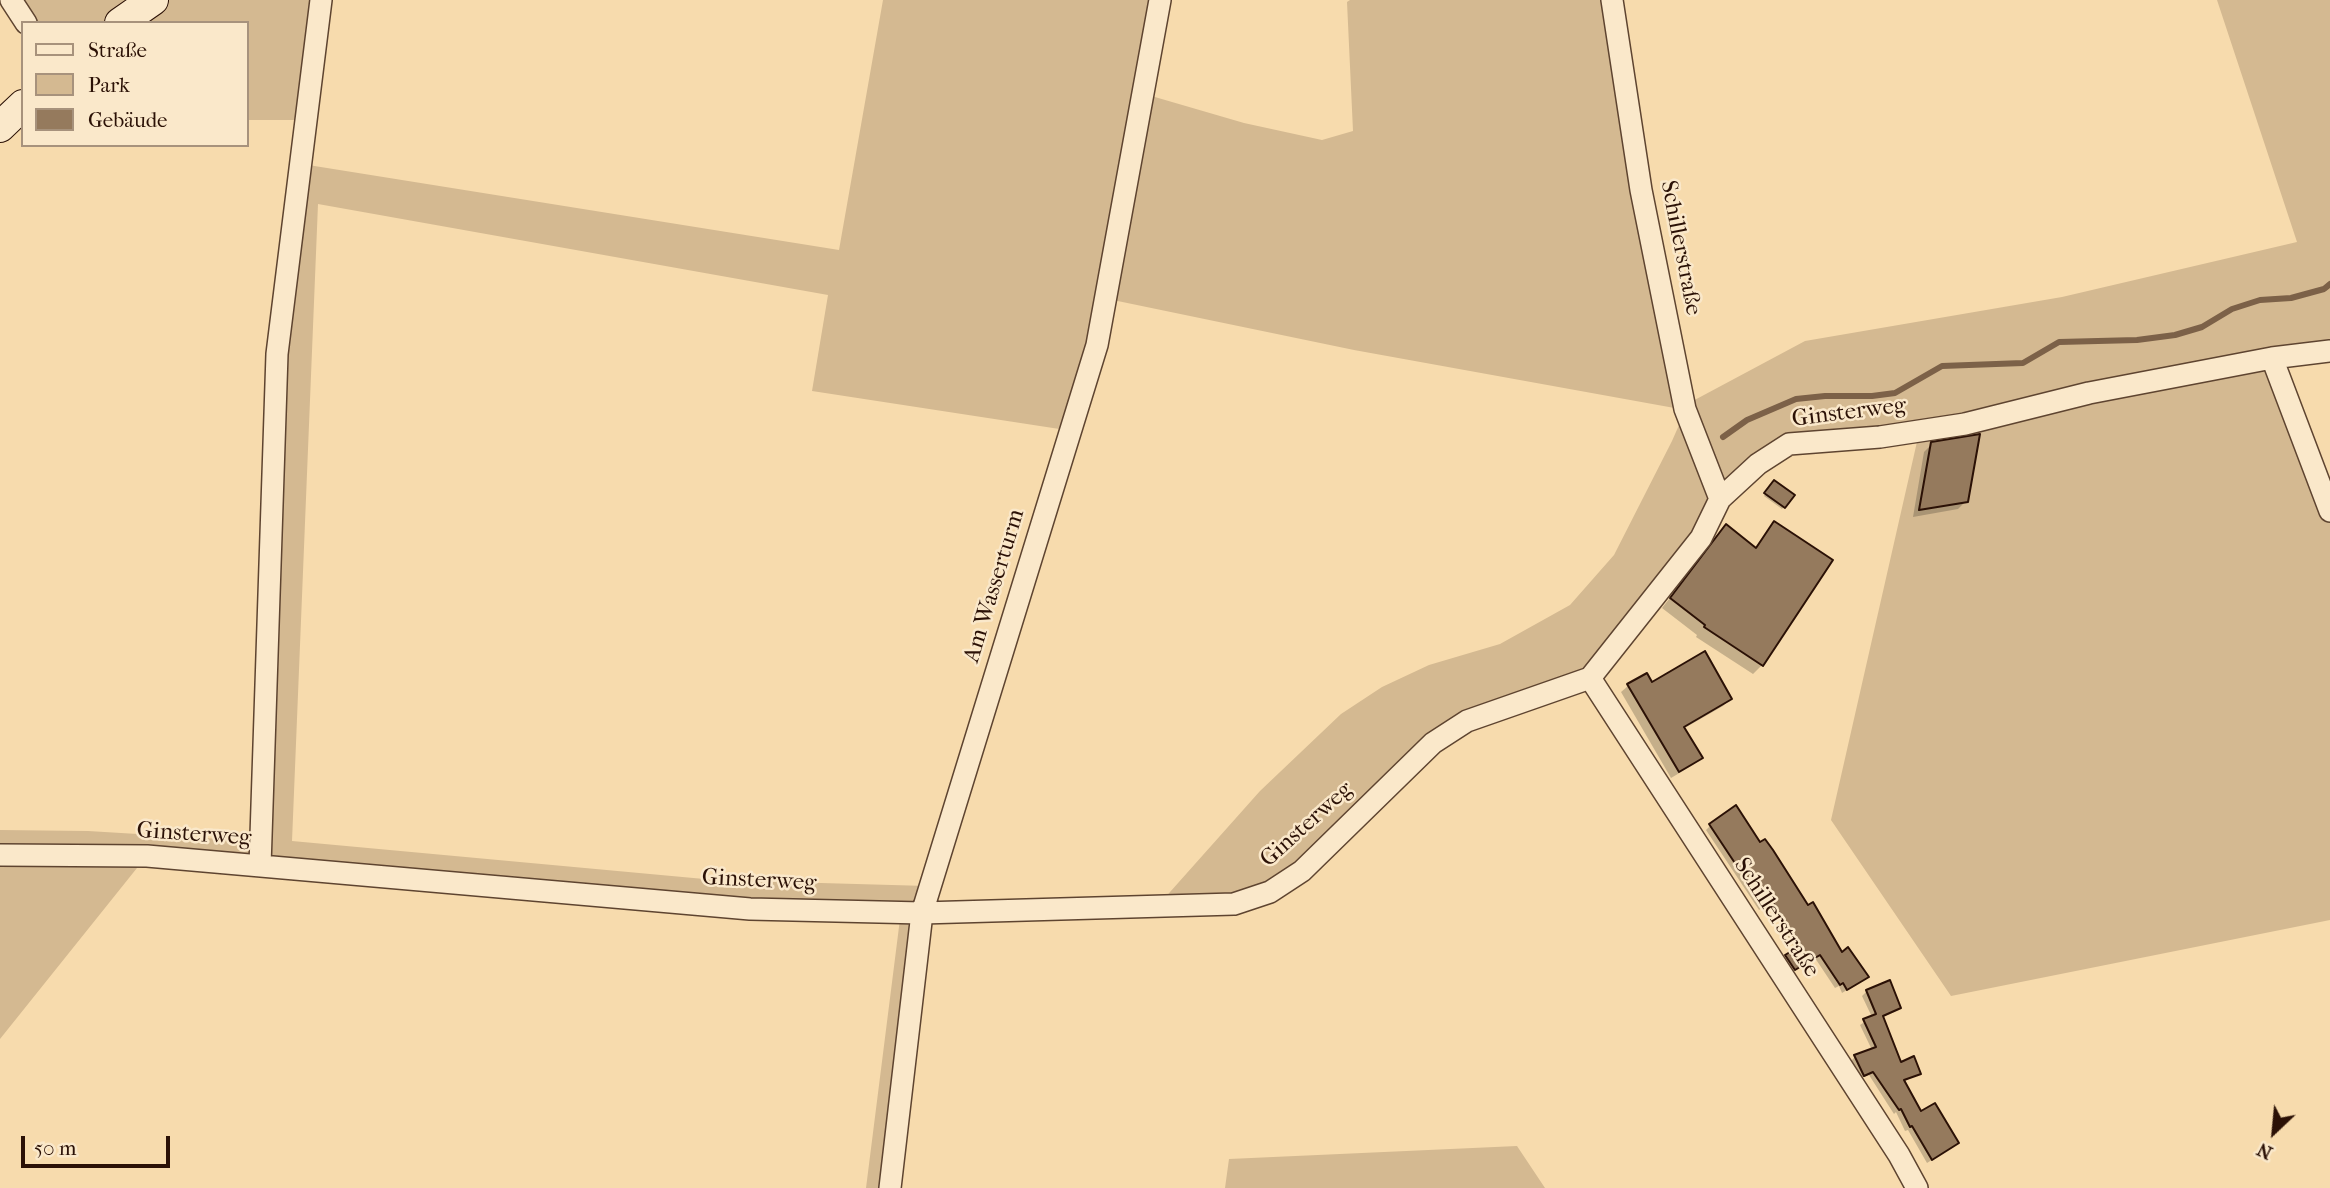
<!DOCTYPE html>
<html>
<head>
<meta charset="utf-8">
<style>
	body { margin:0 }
	#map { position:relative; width:2330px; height:1188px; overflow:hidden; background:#f7dbad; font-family:"IM FELL French Canon",serif }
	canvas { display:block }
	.legend { position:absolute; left:21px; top:21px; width:228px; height:126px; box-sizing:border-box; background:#fae8ca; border:2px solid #a7927c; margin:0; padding:9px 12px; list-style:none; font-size:21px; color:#2b1106 }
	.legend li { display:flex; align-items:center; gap:14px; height:35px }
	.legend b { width:35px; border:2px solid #a7927c }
	.north { position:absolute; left:2239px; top:1097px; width:70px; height:70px; -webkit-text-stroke:5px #fae8ca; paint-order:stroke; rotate:206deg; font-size:19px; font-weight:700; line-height:28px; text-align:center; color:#2b1106 }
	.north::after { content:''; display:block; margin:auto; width:24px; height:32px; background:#2b1106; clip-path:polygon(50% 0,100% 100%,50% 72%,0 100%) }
	.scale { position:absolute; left:21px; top:1136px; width:149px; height:32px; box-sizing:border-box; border:4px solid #2b1106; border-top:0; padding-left:9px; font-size:21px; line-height:24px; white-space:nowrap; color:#2b1106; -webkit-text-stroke:5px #fae8ca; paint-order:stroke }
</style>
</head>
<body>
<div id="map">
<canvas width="2330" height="1188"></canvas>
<ul class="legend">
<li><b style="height:9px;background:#fae8ca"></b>Straße</li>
<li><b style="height:19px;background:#d4b991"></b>Park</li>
<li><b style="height:19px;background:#957a5d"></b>Gebäude</li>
</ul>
<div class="north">N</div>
<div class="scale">50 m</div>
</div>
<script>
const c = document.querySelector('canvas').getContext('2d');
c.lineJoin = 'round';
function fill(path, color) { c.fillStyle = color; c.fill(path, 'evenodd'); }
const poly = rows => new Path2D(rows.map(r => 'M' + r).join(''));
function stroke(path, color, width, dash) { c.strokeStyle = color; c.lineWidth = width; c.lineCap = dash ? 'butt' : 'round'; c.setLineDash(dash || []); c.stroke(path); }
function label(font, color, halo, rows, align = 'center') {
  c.font = font + ' "IM FELL French Canon",serif'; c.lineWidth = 5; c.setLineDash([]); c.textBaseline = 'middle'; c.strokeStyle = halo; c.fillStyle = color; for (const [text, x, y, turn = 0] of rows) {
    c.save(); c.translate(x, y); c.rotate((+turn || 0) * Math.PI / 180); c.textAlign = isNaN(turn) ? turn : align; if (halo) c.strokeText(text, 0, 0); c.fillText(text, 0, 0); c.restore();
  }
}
const green = poly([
	[21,0,139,0,104,23,37,23],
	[166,0,317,0,301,120,247,120,247,23,130,23],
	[883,0,1151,0,1092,344,1066,430,812,391,828,295,318,204,292,841,715,880,927,886,915,905,754,904,271,857,282,353,302,164,839,250],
	[1350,0,1609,0,1680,409,1354,350,1108,299,1148,95,1244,123,1322,140,1353,131,1347,2],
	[2217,0,2330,0,2330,345,1965,420,1789,441,1723,491,1689,403,1805,341,2062,297,2297,242],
	[2270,362,2330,521,2330,920,1951,996,1831,820,1919,433],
	[1683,416,1716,502,1585,674,1465,718,1298,868,1230,899,1162,901,1260,791,1341,714,1382,687,1429,665,1500,644,1570,605,1614,555,1672,441],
	[0,830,88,831,253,841,251,852,241,859,0,849],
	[141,863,0,1039,0,866],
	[900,919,908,923,911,934,884,1188,866,1188],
	[1517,1146,1545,1188,1225,1188,1229,1159]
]);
const shadow = poly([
	[1932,444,1966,501,1958,509,1913,517,1924,452],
	[1772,484,1792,495,1782,509,1764,496],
	[1774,523,1762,665,1753,674,1696,637,1697,635,1662,608,1726,527,1754,549],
	[1651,684,1730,699,1723,706,1683,729,1700,758,1693,765,1671,778,1621,692,1628,686],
	[1711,825,1760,845,1862,981,1842,993,1839,986,1835,988,1815,958,1790,974,1782,960,1796,950,1768,904,1759,910,1706,830],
	[1867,991,1899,1008,1882,1018,1900,1064,1919,1074,1903,1082,1920,1113,1952,1147,1927,1163,1908,1130,1905,1131,1896,1112,1894,1114,1869,1075,1859,1079,1851,1061,1855,1057,1872,1050,1860,1025,1872,1017,1862,996]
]);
const stream = poly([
	[1723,437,1747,420,1796,399,1825,396,1872,396,1895,393,1942,366,2023,363,2059,342,2137,340,2175,335,2202,327,2232,309,2260,300,2291,298,2324,289,2330,284]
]);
const building = poly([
	[1980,434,1968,502,1919,510,1931,442,1980,434],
	[1774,480,1795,495,1785,508,1764,493,1774,480],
	[1774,521,1833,560,1763,666,1704,627,1705,625,1670,598,1726,524,1756,548,1774,521],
	[1705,651,1732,699,1684,727,1703,758,1679,772,1627,684,1647,673,1652,682,1705,651],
	[1736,805,1760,842,1765,839,1773,850,1808,905,1813,902,1842,952,1848,947,1869,977,1847,990,1843,983,1840,985,1820,955,1795,970,1785,955,1800,946,1772,901,1764,907,1709,824,1736,805],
	[1890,980,1901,1008,1883,1016,1901,1062,1914,1056,1921,1074,1904,1080,1921,1111,1935,1103,1959,1143,1932,1160,1912,1126,1910,1127,1901,1109,1899,1110,1873,1072,1864,1076,1854,1055,1876,1047,1863,1019,1876,1014,1866,990,1890,980]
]);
const minor = poly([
	[11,0,26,23],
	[1612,0,1641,190,1685,409,1720,499],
	[2272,358,2330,511],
	[1590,678,1899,1155,1917,1188],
	[0,855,147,856,750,909,922,913,1234,904,1270,892,1302,871,1433,743,1467,721,1590,678,1701,538,1720,499,1758,464,1789,444,1880,437,1965,424,2089,393,2272,358,2330,351],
	[260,866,277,354,321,0],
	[890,1188,922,913,1097,345,1160,0]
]);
const secondary = poly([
	[120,23,153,0],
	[0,127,23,105]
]);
const streetNames = [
	["Schillerstraße",1680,248,79],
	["Ginsterweg",1849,413,-7],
	["Am Wasserturm",995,586,-73],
	["Ginsterweg",1307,825,-42],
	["Ginsterweg",194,835,4],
	["Ginsterweg",759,881,3],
	["Schillerstraße",1776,918,57]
];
fill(green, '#d4b991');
fill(shadow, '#0003');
stroke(stream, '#7c6148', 6);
fill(building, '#957a5d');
stroke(building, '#2b1106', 2);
stroke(minor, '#5e4430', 24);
stroke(secondary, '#2b1106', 32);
stroke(minor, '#fae8ca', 21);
stroke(secondary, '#fae8ca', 30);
label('23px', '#2b1106', '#fae8ca', streetNames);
</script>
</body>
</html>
